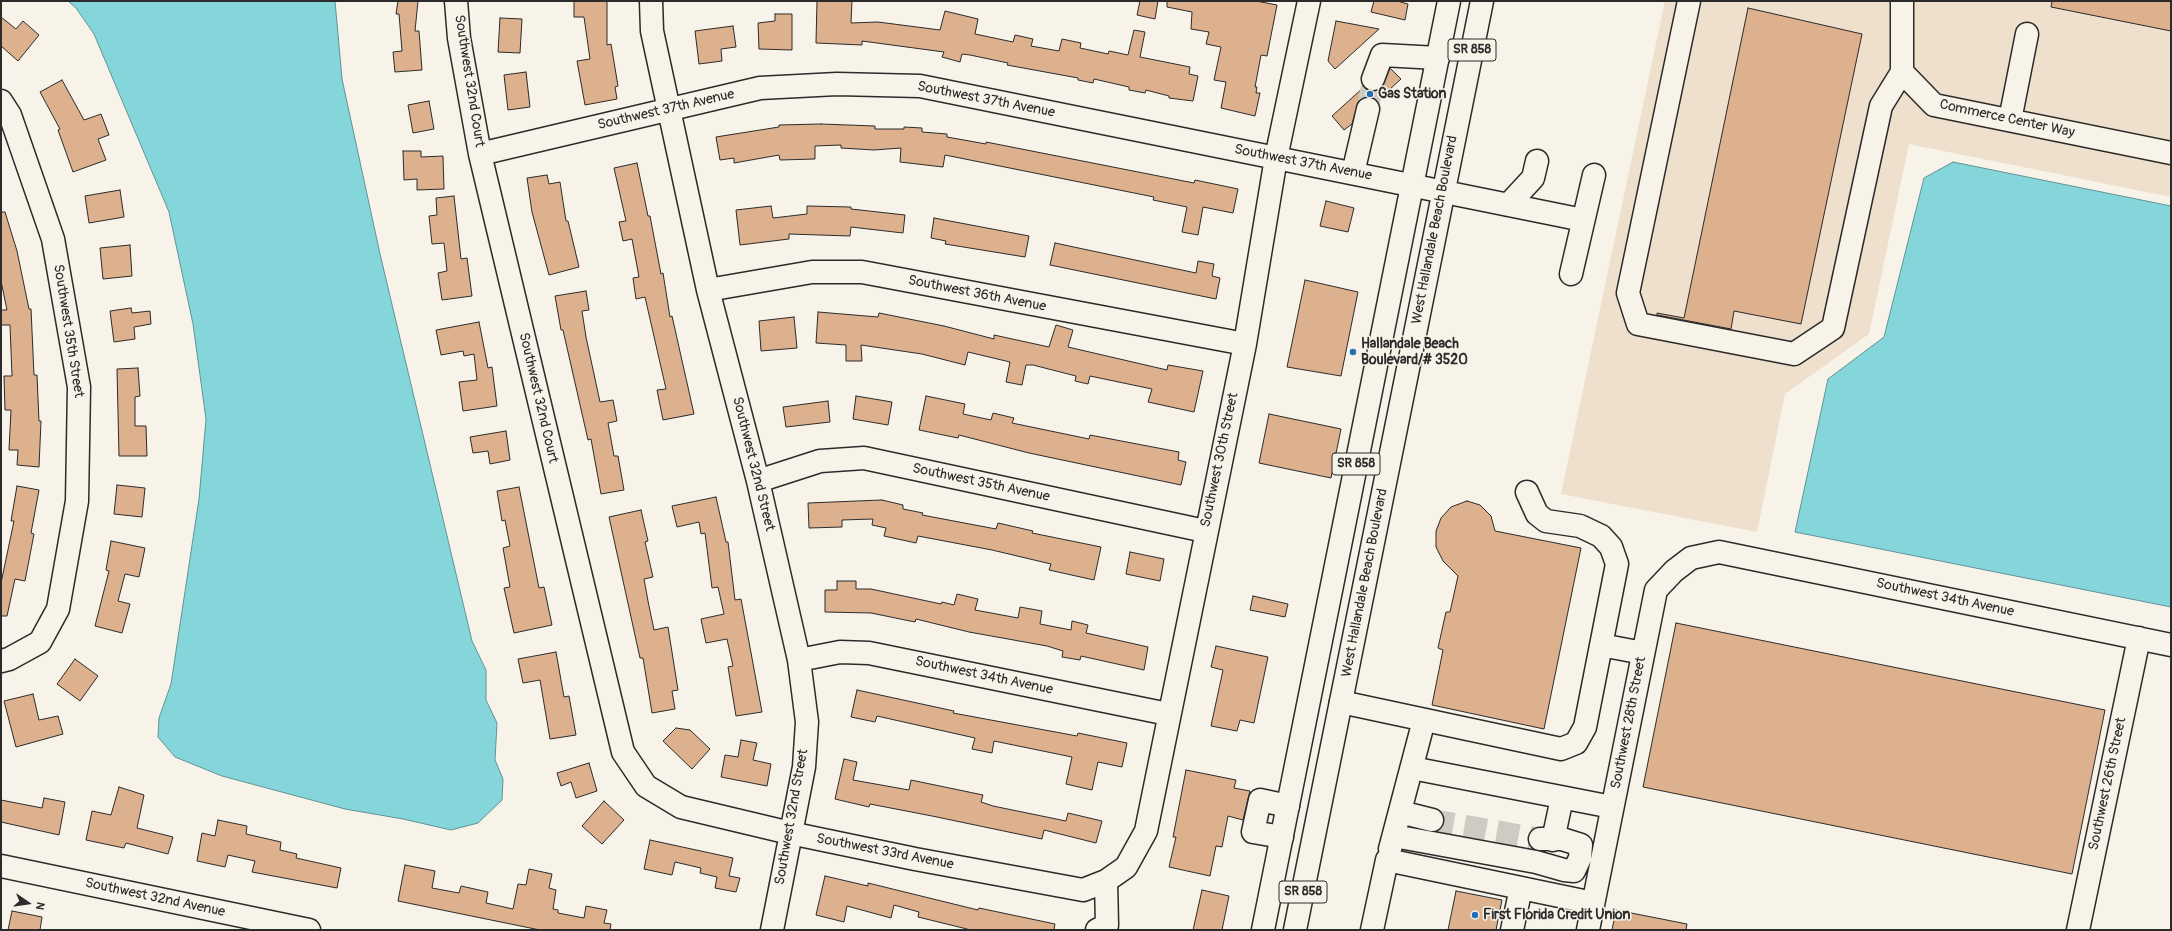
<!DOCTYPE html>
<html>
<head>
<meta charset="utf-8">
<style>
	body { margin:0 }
	#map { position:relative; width:2172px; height:931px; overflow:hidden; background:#f7f3e8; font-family:Pangolin,sans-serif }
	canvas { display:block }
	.frame { position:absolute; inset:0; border:2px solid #2b2b2b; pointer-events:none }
	.north { position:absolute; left:8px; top:883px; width:40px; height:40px; -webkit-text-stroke:3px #f7f3e8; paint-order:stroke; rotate:103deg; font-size:11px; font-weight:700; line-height:16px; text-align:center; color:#2b2b2b }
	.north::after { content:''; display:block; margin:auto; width:14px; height:18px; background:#2b2b2b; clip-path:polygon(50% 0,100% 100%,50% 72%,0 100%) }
</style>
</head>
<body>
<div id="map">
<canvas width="2172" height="931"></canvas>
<div class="frame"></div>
<div class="north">N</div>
</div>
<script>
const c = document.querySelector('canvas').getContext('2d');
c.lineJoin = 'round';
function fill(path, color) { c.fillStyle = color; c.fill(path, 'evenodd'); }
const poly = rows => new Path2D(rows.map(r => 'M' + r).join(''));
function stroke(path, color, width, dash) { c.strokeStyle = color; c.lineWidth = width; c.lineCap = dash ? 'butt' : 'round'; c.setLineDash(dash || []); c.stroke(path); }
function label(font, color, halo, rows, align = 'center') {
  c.font = font + ' Pangolin,sans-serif'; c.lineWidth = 3; c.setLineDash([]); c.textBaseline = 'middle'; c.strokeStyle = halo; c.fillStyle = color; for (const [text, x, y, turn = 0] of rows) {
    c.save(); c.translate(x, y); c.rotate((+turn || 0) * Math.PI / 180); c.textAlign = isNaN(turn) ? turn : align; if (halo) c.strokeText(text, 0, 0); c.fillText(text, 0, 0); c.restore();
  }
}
const built = poly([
	[1665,1,2171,1,2171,197,1909,144,1869,334,1785,394,1757,532,1561,494]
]);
const water = poly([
	[68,1,335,1,342,79,380,254,472,641,486,670,486,700,497,723,495,760,503,779,502,800,478,823,451,830,403,819,345,809,222,776,175,757,158,737,159,718,171,684,199,499,206,419,193,324,169,212,94,34,76,8,68,1],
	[1953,162,2171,206,2171,607,1795,532,1828,379,1884,337,1924,178,1953,162]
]);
const building = poly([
	[398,1,418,1,415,31,419,31,422,70,395,72,393,52,402,51,399,14,396,14,398,1],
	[574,1,607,1,607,45,611,44,618,86,615,87,617,99,585,105,577,61,590,59,584,17,574,17,574,1],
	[817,1,852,1,851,23,878,22,940,30,945,11,978,19,975,34,1013,42,1015,35,1033,39,1031,46,1059,51,1062,39,1081,43,1080,48,1108,54,1109,51,1128,55,1134,30,1145,32,1140,57,1190,67,1189,74,1198,76,1193,101,1169,98,1169,96,1146,90,1145,93,1129,90,1129,87,1094,79,1093,83,1078,80,1078,78,1007,65,1008,63,970,55,962,54,960,62,942,57,944,52,862,41,862,45,816,43,817,1],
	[1140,1,1158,1,1155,19,1137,15,1140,1],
	[1167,1,1256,1,1277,5,1267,56,1261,55,1255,87,1257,87,1256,93,1260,93,1255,116,1221,108,1226,82,1214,80,1221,47,1206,44,1209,32,1191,29,1192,12,1167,7,1167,1],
	[1374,1,1397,1,1408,4,1405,20,1371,12,1374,1],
	[2052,1,2171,1,2171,31,2051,7,2052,1],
	[1748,8,1862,34,1801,324,1734,311,1731,329,1657,315,1657,313,1684,318,1748,8],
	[775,14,792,14,792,50,759,49,758,23,775,21,775,14],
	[1,17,16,29,23,21,39,35,18,61,1,46,1,17],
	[500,18,522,19,520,53,498,52,500,18],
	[1336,21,1379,29,1335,69,1328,61,1336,21],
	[733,26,736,47,721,49,722,61,699,64,695,31,733,26],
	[1390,68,1401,79,1377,101,1370,97,1359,100,1352,124,1344,130,1332,116,1364,87,1369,91,1381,89,1390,68],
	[526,72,530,107,508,110,504,75,526,72],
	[62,80,84,120,101,114,109,135,98,139,106,160,73,172,58,130,60,129,40,92,62,80],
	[429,101,434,129,413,133,408,105,429,101],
	[821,124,875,126,875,129,904,129,904,127,922,128,922,132,947,134,947,137,986,144,986,142,1194,183,1195,180,1238,189,1233,213,1203,207,1198,235,1182,232,1187,207,1153,200,1154,197,945,155,943,167,900,162,901,148,874,150,841,148,841,145,815,146,815,159,780,160,779,155,734,163,734,158,720,160,716,137,779,127,779,125,821,124],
	[403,151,421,151,421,157,443,156,444,189,417,190,417,179,404,180,403,151],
	[637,163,648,216,650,216,661,274,663,273,670,317,672,316,694,414,663,420,657,390,666,389,645,297,636,299,633,278,639,277,632,239,623,241,619,222,626,221,614,168,637,163],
	[547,175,549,184,560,182,566,221,568,221,579,267,549,275,532,212,527,178,547,175],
	[120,190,124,217,89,223,85,196,120,190],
	[454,196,461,259,467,258,472,296,442,300,438,273,447,271,444,243,432,244,429,216,437,215,436,198,454,196],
	[1326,201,1354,208,1348,232,1320,226,1326,201],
	[771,206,773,218,807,214,807,206,851,207,851,209,905,215,903,233,851,227,850,236,789,234,789,239,740,245,736,210,771,206],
	[1,212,5,212,17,251,29,309,31,309,34,375,37,375,39,421,41,421,39,467,17,465,18,450,9,450,11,410,5,410,4,376,12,376,10,325,1,325,1,310,7,310,1,281,1,212],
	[934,218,1029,236,1025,257,945,244,946,241,931,238,934,218],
	[1055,243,1196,273,1198,261,1214,264,1212,276,1220,278,1216,299,1050,265,1055,243],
	[130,245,132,276,103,279,100,248,130,245],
	[1305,280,1358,292,1341,376,1287,367,1305,280],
	[586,291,589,310,582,311,586,337,600,402,613,400,617,421,608,423,614,456,618,456,624,490,601,494,591,439,588,440,563,330,561,330,555,296,586,291],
	[131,308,132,313,150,311,151,324,134,327,135,339,114,342,110,311,131,308],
	[818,312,878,317,879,313,944,326,994,339,994,335,1049,347,1056,325,1073,330,1068,347,1167,370,1168,365,1203,371,1194,412,1148,402,1152,389,1090,376,1088,384,1075,381,1076,376,1033,365,1026,365,1022,385,1006,382,1010,362,968,352,965,365,922,354,861,345,862,361,846,361,846,345,816,343,818,312],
	[794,317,797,348,761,351,759,321,794,317],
	[479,322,488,368,492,367,497,406,463,411,459,382,477,380,474,354,464,356,463,351,441,355,436,330,479,322],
	[138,368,140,396,135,397,135,426,146,426,147,456,119,456,117,369,138,368],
	[856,396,892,402,888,425,853,419,856,396],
	[926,396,965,404,963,414,991,420,993,413,1014,418,1012,423,1089,439,1090,435,1179,452,1178,460,1186,462,1181,485,1029,453,959,435,958,438,919,430,926,396],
	[828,401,830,422,786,427,783,407,828,401],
	[1269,414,1341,429,1331,478,1259,463,1269,414],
	[506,431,510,460,490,464,488,451,473,453,470,437,506,431],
	[117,485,145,488,142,517,114,514,117,485],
	[17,486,39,490,31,533,34,534,25,581,15,579,7,616,1,616,1,583,14,521,11,521,17,486],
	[519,487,539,588,544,587,552,625,514,633,504,588,510,587,503,548,510,546,505,520,502,521,497,491,519,487],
	[716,497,726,542,728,542,735,600,741,599,762,712,736,716,728,667,733,666,727,639,706,643,701,619,724,614,718,587,712,588,705,533,701,534,699,522,677,527,672,506,716,497],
	[882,500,903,505,903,509,923,513,922,515,996,529,998,523,1033,531,1032,533,1101,547,1094,580,1049,570,1051,564,992,550,918,536,916,543,884,536,886,528,872,525,873,519,842,520,842,527,809,528,808,503,882,500],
	[1467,501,1480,505,1491,516,1495,531,1581,548,1544,729,1432,705,1443,650,1438,648,1446,612,1450,612,1458,576,1443,561,1436,547,1436,531,1441,518,1451,507,1467,501],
	[641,510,648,541,645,542,653,577,644,579,648,601,654,630,668,627,678,690,672,691,675,709,652,713,643,658,640,658,609,517,641,510],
	[111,541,145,548,139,577,125,574,118,601,130,604,122,633,95,626,109,571,106,570,111,541],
	[1130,552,1164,559,1160,581,1126,574,1130,552],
	[837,581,856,581,856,589,871,589,941,604,942,602,954,605,957,594,978,599,975,610,1018,618,1020,607,1042,611,1040,624,1071,630,1072,621,1088,625,1086,633,1148,647,1144,670,1081,656,1080,660,1062,657,1063,651,1047,646,969,632,916,619,915,622,871,613,825,612,825,590,837,590,837,581],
	[1253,596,1288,604,1285,617,1250,610,1253,596],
	[1676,623,2105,710,2072,874,1643,787,1676,623],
	[1216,646,1268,657,1254,723,1240,720,1237,731,1211,726,1223,670,1211,667,1216,646],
	[556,652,564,697,569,696,576,735,550,739,540,680,523,683,518,659,556,652],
	[75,659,98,676,80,701,57,684,75,659],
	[857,690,954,711,953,713,1077,736,1078,733,1127,743,1122,767,1098,762,1092,790,1066,784,1072,757,994,741,992,753,972,749,975,738,877,716,875,722,851,717,857,690],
	[33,694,39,720,58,716,63,734,16,747,4,701,33,694],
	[676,728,690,730,710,749,692,769,663,741,676,728],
	[741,740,757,743,753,760,771,764,767,786,721,777,725,755,738,757,741,740],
	[844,759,857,762,853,780,909,790,911,780,983,795,981,802,993,806,1066,821,1068,813,1102,821,1096,843,1044,830,1042,839,932,816,870,804,869,807,835,799,844,759],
	[589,763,597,791,576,798,571,782,561,786,557,773,589,763],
	[1186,770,1236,780,1234,788,1250,791,1243,820,1228,816,1222,847,1216,846,1210,876,1169,867,1176,837,1173,837,1186,770],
	[119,787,144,795,137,828,173,837,168,854,126,843,124,848,86,840,92,811,111,815,119,787],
	[44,798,65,802,59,835,1,822,1,800,42,808,44,798],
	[604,801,624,820,602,844,582,826,604,801],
	[218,820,247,826,246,834,281,842,280,850,297,854,296,858,341,868,337,888,252,872,255,861,228,855,225,867,197,861,202,833,215,836,218,820],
	[650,840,733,858,729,876,740,878,736,892,715,888,717,877,700,873,701,868,675,862,672,875,644,869,650,840],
	[405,865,435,871,432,888,459,893,461,886,488,892,486,903,513,909,518,884,526,885,529,869,552,874,549,888,556,890,553,909,558,910,558,913,584,918,586,906,607,910,604,923,611,924,610,930,540,930,398,901,405,865],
	[825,876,868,886,868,883,978,910,979,908,1055,924,1054,930,971,930,918,917,919,912,894,905,891,918,847,906,844,922,816,915,825,876],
	[1202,890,1229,896,1222,930,1193,930,1202,890],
	[1456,891,1502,900,1496,930,1448,930,1456,891],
	[1616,910,1687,924,1686,930,1612,930,1616,910],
	[12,911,42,917,40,930,8,930,12,911]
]);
const minorTunnel = poly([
	[1368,109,1373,79],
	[1432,820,1540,839]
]);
const minor = poly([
	[456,1,459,38,480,154,623,752,646,786,681,807,790,833,915,859,1083,890,1106,881,1126,867,1146,831,1245,344,1276,158,1309,1],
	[651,1,652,31,708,290,758,481,799,660,807,722,804,767,772,930],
	[1689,1,1628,293,1638,324,1794,354,1833,328,1881,106,1902,72],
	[1902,1,1902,72,1934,105,2171,153],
	[1373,79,1382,55,1438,58],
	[1,101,10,115,53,239,79,387,77,501,58,609,40,642,9,659,1,661],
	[2010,120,2027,34],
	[480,154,760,88,837,84,920,86,1583,220],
	[1353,173,1368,109],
	[1508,205,1533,178,1537,161],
	[1571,274,1594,175],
	[708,290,812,272,862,272,1245,344],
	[758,481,820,461,864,458,1205,531],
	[1601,645,1643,653],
	[799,660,840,652,869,653,1168,714],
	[1341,702,1561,749,1576,743,1585,727,1617,564,1611,547,1601,536,1580,526,1546,521,1537,514,1527,492],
	[1412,768,1612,807],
	[1400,812,1432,820],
	[1394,836,1536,862,1564,870,1574,871,1580,858,1581,845,1562,839,1540,839],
	[1282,837,1253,832,1260,800,1288,806],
	[1553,840,1562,798],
	[1390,849,1424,720],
	[1,866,309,930],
	[1097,930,1107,925,1106,881],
	[1372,930,1387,860,1593,903],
	[1512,930,1521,888],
	[1588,930,1656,590,1674,571,1691,558,1719,552,2171,645],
	[2078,930,2139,638]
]);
const major = poly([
	[1263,930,1449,1],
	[1295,930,1482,1]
]);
const markers = [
	[1370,94,4,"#1f6fb2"],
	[1353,352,4,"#1f6fb2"],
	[1475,915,4,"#1f6fb2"]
];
const shields = [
	[1472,50,48],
	[1356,464,48],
	[1303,892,48]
];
const shieldNames = [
	["SR 858",1472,50],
	["SR 858",1356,464],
	["SR 858",1303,892]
];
const streetNames = [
	["Southwest 32nd Court",469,81,81],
	["Southwest 37th Avenue",986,100,11],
	["Southwest 37th Avenue",666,110,-13],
	["Commerce Center Way",2007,119,12],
	["Southwest 37th Avenue",1303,163,11],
	["West Hallandale Beach Boulevard",1435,230,-79],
	["Southwest 36th Avenue",977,294,11],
	["Southwest 35th Street",68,331,81],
	["Southwest 32nd Court",538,398,77],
	["Southwest 30th Street",1220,460,-78],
	["Southwest 32nd Street",753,464,76],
	["Southwest 35th Avenue",981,483,12],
	["West Hallandale Beach Boulevard",1365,583,-79],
	["Southwest 34th Avenue",1945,598,12],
	["Southwest 34th Avenue",984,676,12],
	["Southwest 28th Street",1629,723,-79],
	["Southwest 26th Street",2108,784,-78],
	["Southwest 32nd Street",792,817,-80],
	["Southwest 33rd Avenue",885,852,11],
	["Southwest 32nd Avenue",155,898,12]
];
const poiNames = [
	["Gas Station",1378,94],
	["Hallandale Beach",1361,344],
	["Boulevard/# 3520",1361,360],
	["First Florida Credit Union",1483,915]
];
fill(built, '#efdfcd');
fill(water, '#85d6db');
stroke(water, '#619295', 1);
fill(building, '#ddb08e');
stroke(building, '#2b2b2b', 1);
stroke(minorTunnel, '#cecbc2', 22, [22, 11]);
stroke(minor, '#2b2b2b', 25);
stroke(major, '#2b2b2b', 25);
stroke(minor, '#f7f3e8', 22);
stroke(major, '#f7f3e8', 22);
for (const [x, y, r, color] of markers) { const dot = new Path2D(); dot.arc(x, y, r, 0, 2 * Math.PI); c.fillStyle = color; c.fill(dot); stroke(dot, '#f7f3e8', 1.5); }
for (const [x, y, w] of shields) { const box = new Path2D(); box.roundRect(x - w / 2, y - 11, w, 22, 3); c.fillStyle = '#f7f3e8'; c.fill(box); stroke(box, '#2b2b2b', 1); }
label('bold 13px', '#2b2b2b', null, shieldNames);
label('14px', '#2b2b2b', '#f7f3e8', streetNames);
label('bold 14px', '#2b2b2b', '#f7f3e8', poiNames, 'left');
</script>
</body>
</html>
